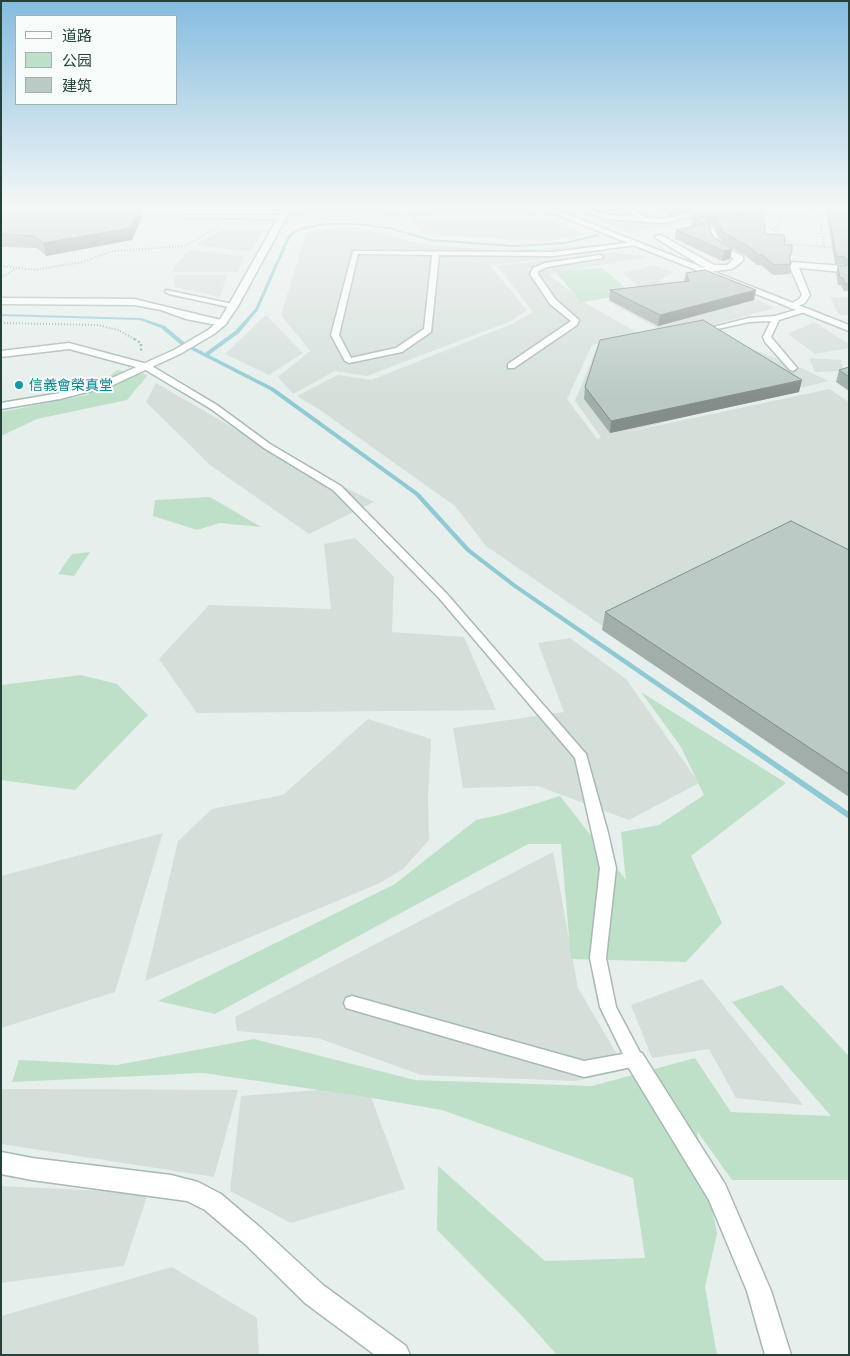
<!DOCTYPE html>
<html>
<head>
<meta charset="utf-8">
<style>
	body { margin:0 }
	#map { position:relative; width:850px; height:1356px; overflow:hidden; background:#e6efeb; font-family:"Exo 2","Noto Sans SC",sans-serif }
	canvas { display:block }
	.frame { position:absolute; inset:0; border:2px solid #24423a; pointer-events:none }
	.legend { position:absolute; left:15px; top:15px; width:162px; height:90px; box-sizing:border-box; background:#f7fbf9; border:1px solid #a3b1ad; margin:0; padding:6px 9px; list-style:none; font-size:15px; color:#24423a }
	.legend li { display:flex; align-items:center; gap:10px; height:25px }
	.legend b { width:25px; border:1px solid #a3b1ad }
</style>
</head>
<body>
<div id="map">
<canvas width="850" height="1356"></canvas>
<div class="frame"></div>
<ul class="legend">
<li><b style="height:6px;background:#fff"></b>道路</li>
<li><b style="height:14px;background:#bfe0c8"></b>公园</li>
<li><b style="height:14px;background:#bbcac4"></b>建筑</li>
</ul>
</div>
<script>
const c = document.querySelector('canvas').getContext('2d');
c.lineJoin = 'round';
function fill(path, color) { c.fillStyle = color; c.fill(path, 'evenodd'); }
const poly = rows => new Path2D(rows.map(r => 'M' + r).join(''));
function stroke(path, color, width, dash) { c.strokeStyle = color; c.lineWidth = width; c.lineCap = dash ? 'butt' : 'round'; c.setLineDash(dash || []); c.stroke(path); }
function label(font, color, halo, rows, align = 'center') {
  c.font = font + ' "Exo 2","Noto Sans SC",sans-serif'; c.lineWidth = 4; c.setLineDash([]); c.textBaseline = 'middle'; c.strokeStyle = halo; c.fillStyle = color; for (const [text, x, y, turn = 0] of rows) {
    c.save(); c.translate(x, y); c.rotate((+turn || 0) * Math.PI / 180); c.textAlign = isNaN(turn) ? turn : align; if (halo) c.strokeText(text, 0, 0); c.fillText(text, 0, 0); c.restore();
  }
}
const built = poly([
	[300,207,377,207,405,210,391,223,292,220],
	[434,207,525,207,585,235,545,242,423,234,407,212],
	[615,207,638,207,675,225,629,233,600,221,624,213],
	[349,227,365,229,421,244,506,251,591,245,607,252,490,265,527,310,511,321,367,376,335,371,293,394,278,377,310,351,281,315,306,233,316,230],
	[221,230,264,230,250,252,195,245],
	[189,250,244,256,238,272,171,272],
	[613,252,650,257,548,274,587,304,640,334,592,345,567,399,597,439,601,437,575,401,597,347,705,331,804,369,828,381,623,433,829,389,849,402,849,793,811,769,486,546,455,506,320,410,297,396,338,375,371,380,512,324,533,312,497,266],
	[655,265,673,272,660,280,664,288,644,291,622,273],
	[174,275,227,275,220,297,175,287],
	[709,277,775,308,672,336,607,301,673,289],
	[830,297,849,297,849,315,839,315],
	[266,315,303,353,269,375,225,354],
	[814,322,849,344,849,348,815,354,788,334],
	[809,358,841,360,844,371,815,372],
	[156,383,270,449,374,502,309,534,210,465,146,402],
	[355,538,394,577,392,632,464,637,496,710,197,713,159,659,209,605,331,609,324,544],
	[570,638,626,679,699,783,629,820,538,786,463,788,453,728,564,712,538,643],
	[368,719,431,739,428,797,429,840,403,869,380,883,145,981,178,841,212,809,283,795],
	[163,833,115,992,1,1028,1,876],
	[553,852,578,988,626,1070,575,1081,421,1075,318,1038,237,1031,235,1017],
	[702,979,803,1105,736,1098,709,1049,652,1058,631,1005],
	[367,1086,405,1189,291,1223,230,1191,241,1096],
	[1,1089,238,1090,214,1177,1,1144],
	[1,1186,148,1193,124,1266,1,1283],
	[172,1267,257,1318,259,1355,1,1355,1,1316]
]);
const green = poly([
	[602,268,633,294,581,302,555,271],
	[117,370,148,375,127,400,37,419,1,436,1,412,87,395],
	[210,497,261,527,220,523,197,530,153,516,155,500],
	[90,552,74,576,58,574,72,554],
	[81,675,117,684,148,715,75,790,1,780,1,685],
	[641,692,786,783,691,856,722,923,686,962,571,959,561,844,528,844,215,1014,158,1001,395,884,476,820,503,814,560,796,626,880,621,832,659,825,704,795,681,747],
	[782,985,849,1056,849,1180,732,1180,697,1131,717,1234,705,1287,717,1355,557,1355,524,1318,437,1230,438,1166,545,1261,645,1258,633,1178,442,1110,360,1096,203,1073,12,1082,19,1060,117,1065,254,1039,415,1080,592,1086,695,1058,731,1112,831,1116,732,1002]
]);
const stream = poly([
	[326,223,356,223,390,227,430,239,514,245,565,242,599,234,599,236,565,244,514,247,430,241,390,229,356,225,326,225,305,229,295,233,290,238,258,310,239,333,209,355,274,388,419,493,470,549,517,585,849,812,849,819,513,587,466,551,415,495,270,390,180,344,161,328,140,320,1,316,1,314,141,318,165,326,184,342,205,353,235,331,255,309,287,237,293,231,303,227,326,223]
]);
const pathFar1 = poly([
	[814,207,823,216,821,227,824,247],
	[762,225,773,229,780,224,781,217,774,207],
	[773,229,790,244,834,248],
	[1,266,35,270,83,262,112,251,185,246,213,230],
	[1,278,15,269],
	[1,323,98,325,118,330,136,340]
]);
const path = poly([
	[134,339,141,343,141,351]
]);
const lane = poly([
	[576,207,586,207,607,215,636,217,623,207,631,207,645,218,663,219,704,211,701,207,708,207,712,212,663,223,606,219,576,207],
	[180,215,281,215,284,217,281,219,182,218,180,217,180,215],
	[634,242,637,244,636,245,553,256,439,255,431,332,402,352,349,363,345,361,331,335,353,251,553,252,634,242],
	[358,254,432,255,424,329,396,348,351,358,339,335,358,254],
	[600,255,603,257,602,258,547,267,539,271,538,274,556,300,579,320,577,325,514,368,508,368,508,364,571,321,550,304,530,274,533,268,545,263,600,255],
	[166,290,233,304,237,306,233,308,169,294,165,292,166,290],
	[802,308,805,308,805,312,779,320,771,337,797,368,793,371,790,370,765,342,763,337,771,321,749,322,713,330,709,328,749,318,775,316,802,308],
	[144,365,150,365,217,405,270,444,341,486,447,594,586,754,608,833,616,868,606,958,616,1007,644,1060,641,1065,584,1077,346,1008,344,1003,346,998,352,996,584,1061,623,1054,600,1007,590,958,600,868,575,758,439,598,333,490,264,448,211,409,144,369,144,365]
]);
const street = poly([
	[708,228,714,228,720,243,743,257,743,261,732,269,700,273,700,269,705,268,654,237,661,235,714,265,727,265,734,259,713,246,707,230,708,228],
	[793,262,842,266,846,269,842,272,799,268,810,295,805,303,792,309,787,306,799,299,802,295,789,265,793,262],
	[1,298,134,299,225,321,227,323,222,326,186,319,161,310,134,305,1,304,1,298],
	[69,343,151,365,152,367,147,370,69,349,1,357,1,351,69,343],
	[635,1051,642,1053,725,1184,771,1291,791,1355,765,1355,747,1291,709,1200,624,1060,628,1053,635,1051],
	[1,1152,32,1158,171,1175,198,1182,221,1194,262,1229,323,1285,406,1346,410,1355,375,1355,305,1303,246,1245,205,1210,187,1201,32,1180,1,1174,1,1152]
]);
const secondary = poly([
	[284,207,292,207,238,306,225,325,214,334,180,354,111,386,60,399,1,409,1,403,60,393,103,382,174,350,208,330,219,321,228,306,284,207],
	[538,207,549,207,849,325,849,331,538,207]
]);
const wall = poly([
	[1,207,142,217,132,240,46,256,37,248,1,247],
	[655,207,763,207,765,234,785,245,792,252,790,259,791,264,790,274,773,275,761,265,757,265,746,256,722,242,714,226,709,226,713,237,732,249,730,259,722,261,675,239,676,230,691,227,692,219,689,219,690,212,670,216],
	[828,210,849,210,849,291,844,291,841,285,838,285,836,273,838,266,845,266,843,264,835,264,827,216],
	[686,273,754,300,658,326,609,300,610,290,684,281],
	[849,367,849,391,836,382,839,370],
	[585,387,799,392,610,433,584,399],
	[849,550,849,797,602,630,605,612]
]);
const shadedWall = poly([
	[139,207,141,207,142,217,132,240,46,256,43,243],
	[671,207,701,207,690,210,690,212,670,216],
	[732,249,730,259,722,261,724,251],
	[756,290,754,300,658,326,660,315],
	[802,380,799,392,610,433,611,421]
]);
const building = poly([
	[1,207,139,207,130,228,43,243,34,236,1,234,1,207],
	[699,207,763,207,765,234,784,235,785,245,792,245,792,252,789,255,791,264,774,265,763,255,759,255,748,246,723,232,715,217,709,217,707,220,713,237,732,249,724,251,676,230,705,224,693,218,749,215,750,211,746,208,690,210,699,207],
	[828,210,849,210,849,261,845,257,836,256,828,210],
	[849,263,849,284,845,284,843,278,840,278,838,266,845,266,849,263],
	[705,270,756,290,660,315,610,290,689,281,686,273,705,270],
	[703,320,802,380,611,421,585,387,600,340,703,320],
	[849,367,849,377,839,370,849,367],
	[791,521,849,550,849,774,605,612,791,521]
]);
const markers = [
	[19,385,5,"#0f9aa8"]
];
const farCulturenames = [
	["信義會榮真堂",29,385]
];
fill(built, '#d4dfda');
fill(green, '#bfe0c8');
fill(stream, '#8ec9d4');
stroke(lane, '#a8b8b2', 3);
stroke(street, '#a8b8b2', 3);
stroke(secondary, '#a4bbb3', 3);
stroke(pathFar1, '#86b3a5', 2, [1, 2]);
stroke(path, '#86b3a5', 2.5, [2, 2.5]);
fill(lane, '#fff');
fill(street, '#fff');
fill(secondary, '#fff');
fill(wall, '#a1aea9');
fill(shadedWall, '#838d89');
fill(building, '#bbcac4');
stroke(building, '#838d89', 1);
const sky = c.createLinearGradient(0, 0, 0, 397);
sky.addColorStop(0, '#84bce0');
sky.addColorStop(0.52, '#f4f8f6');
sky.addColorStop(1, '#f4f8f600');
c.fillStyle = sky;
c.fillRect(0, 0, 850, 397);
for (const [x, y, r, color] of markers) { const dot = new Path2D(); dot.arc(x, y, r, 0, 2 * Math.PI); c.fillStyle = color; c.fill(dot); stroke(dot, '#f7fbf9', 2); }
label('14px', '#0d838f', '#f7fbf9', farCulturenames, 'left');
</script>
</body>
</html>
